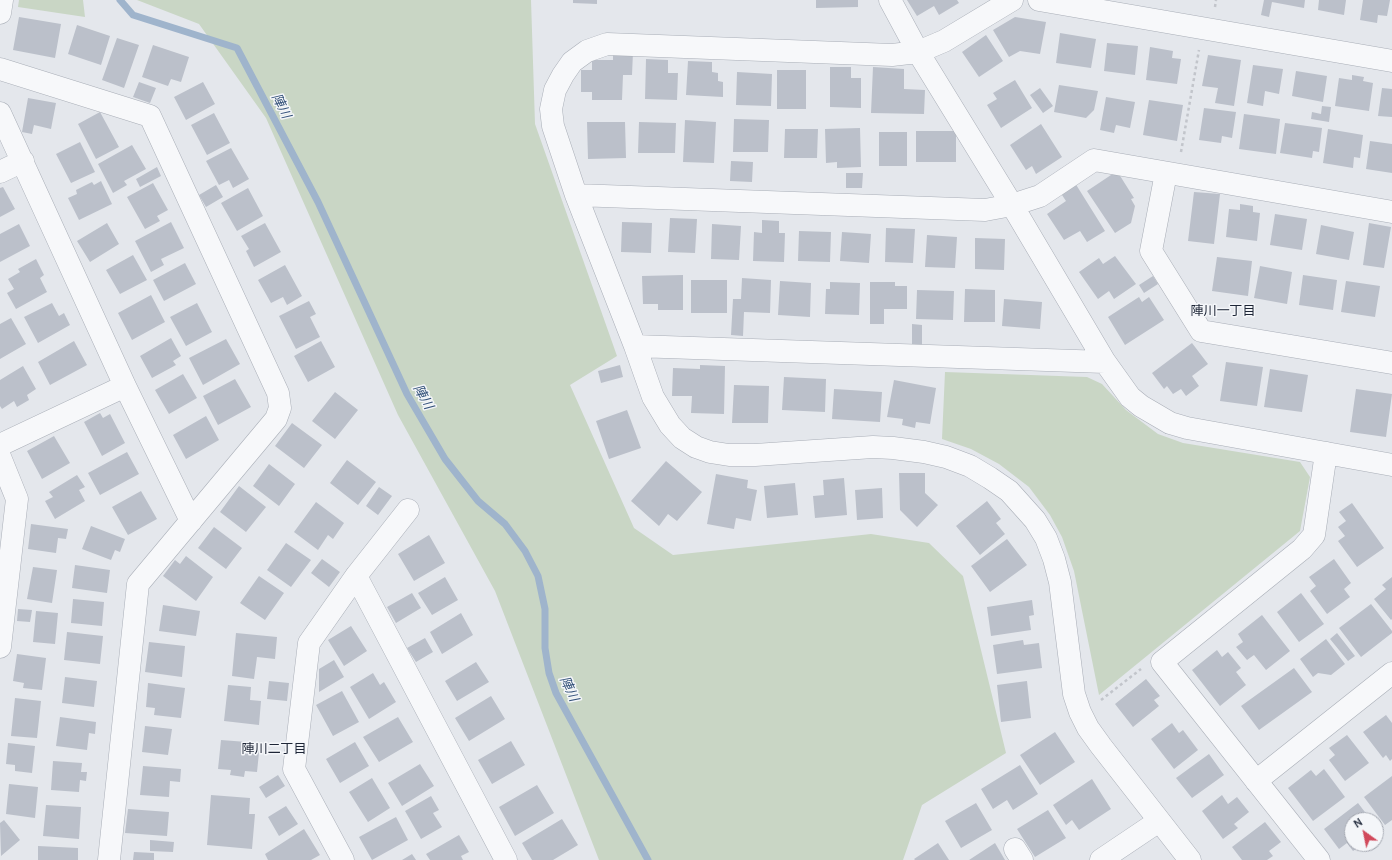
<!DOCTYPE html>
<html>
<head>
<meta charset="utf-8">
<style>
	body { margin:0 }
	#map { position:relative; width:1392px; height:860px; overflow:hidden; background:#e4e7ec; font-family:Cabin,sans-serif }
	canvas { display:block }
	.north { position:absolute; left:1344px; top:812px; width:40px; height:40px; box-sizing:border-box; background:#f4f6f9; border:1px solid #a4a8b1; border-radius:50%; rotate:327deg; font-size:11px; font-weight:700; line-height:16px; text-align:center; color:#2b3445 }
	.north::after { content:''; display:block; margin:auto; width:14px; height:18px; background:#d1495b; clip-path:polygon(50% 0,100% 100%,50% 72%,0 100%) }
</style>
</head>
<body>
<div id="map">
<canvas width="1392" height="860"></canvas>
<div class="north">N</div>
</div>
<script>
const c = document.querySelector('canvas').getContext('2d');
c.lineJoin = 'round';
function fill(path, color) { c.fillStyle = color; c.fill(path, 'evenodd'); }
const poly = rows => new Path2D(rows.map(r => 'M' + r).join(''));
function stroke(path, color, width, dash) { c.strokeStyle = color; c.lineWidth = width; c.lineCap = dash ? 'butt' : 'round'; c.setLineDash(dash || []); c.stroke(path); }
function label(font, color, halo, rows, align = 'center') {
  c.font = font + ' Cabin,"Noto Sans JP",sans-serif'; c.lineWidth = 3; c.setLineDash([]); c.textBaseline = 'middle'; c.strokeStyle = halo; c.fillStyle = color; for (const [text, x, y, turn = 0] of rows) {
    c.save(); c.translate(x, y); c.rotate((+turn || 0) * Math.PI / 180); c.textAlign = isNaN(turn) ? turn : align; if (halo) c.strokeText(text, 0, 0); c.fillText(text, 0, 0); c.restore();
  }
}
const green = poly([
	[19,0,83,0,85,17,18,7],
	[137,0,531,0,535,124,617,356,570,385,634,528,673,555,871,534,929,543,963,576,1006,753,922,805,903,860,599,860,495,591,398,415,266,118,199,24],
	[945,372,1087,377,1102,384,1126,410,1158,434,1183,443,1300,462,1310,477,1300,531,1099,695,1074,571,1062,537,1050,515,1029,487,999,464,971,449,942,439]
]);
const stream = poly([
	[120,0,133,15,237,48,318,202,407,394,445,459,478,501,505,524,525,551,538,576,545,609,545,648,549,673,556,693,648,860]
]);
const building = poly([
	[573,0,597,0,597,4,573,3],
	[816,0,858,0,858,7,816,8],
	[907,0,957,0,959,3,939,15,934,6,917,16],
	[1264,0,1305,0,1304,8,1272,2,1269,17,1261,15],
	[1319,0,1346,0,1344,15,1318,10],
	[1363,0,1390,0,1387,16,1378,15,1377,23,1360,20],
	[19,17,61,24,55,58,13,50],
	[1015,17,1046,22,1040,54,1020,51,1009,57,993,30],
	[77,25,110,36,101,65,68,54],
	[1060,33,1096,39,1091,68,1056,63],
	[986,35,1003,61,979,77,962,52],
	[117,38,139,45,124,88,102,80],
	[1107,43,1138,46,1135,75,1104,71],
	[153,45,189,57,181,82,171,79,168,86,142,77],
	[1150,47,1173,51,1172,58,1181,59,1177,84,1146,80],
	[613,52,633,52,632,75,623,75,622,100,592,100,592,92,581,92,581,70,592,70,592,60,613,60],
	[1208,55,1241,60,1234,106,1215,103,1218,88,1202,86],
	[646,59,668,60,668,73,678,73,677,100,645,99],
	[688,61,712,62,712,72,718,73,718,81,723,82,723,97,686,95],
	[1253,65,1283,69,1279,94,1265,91,1263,106,1247,103],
	[830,67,851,67,851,78,861,78,861,108,830,107],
	[873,67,904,69,904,89,925,90,924,114,871,113],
	[777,70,806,70,806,109,777,109],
	[1296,71,1327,76,1323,102,1292,96],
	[737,72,772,74,771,106,736,105],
	[1352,75,1364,77,1363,81,1373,83,1369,111,1335,106,1339,78,1352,80],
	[1015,80,1032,108,1001,128,987,105,997,99,993,93],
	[139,82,156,88,150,103,133,97],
	[203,82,215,104,186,120,174,97],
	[1059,85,1098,91,1094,110,1086,118,1054,112],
	[1040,88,1053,106,1043,113,1030,95],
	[1382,88,1392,89,1392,117,1378,116],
	[1106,97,1135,102,1130,128,1116,125,1114,133,1100,130],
	[28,98,56,103,51,129,34,125,32,134,22,132],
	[1149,100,1183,105,1177,141,1143,135],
	[1322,106,1331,107,1329,122,1311,119,1312,112,1321,114],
	[1204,108,1236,112,1232,138,1222,136,1221,143,1199,140],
	[100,112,119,147,96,159,78,124],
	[214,113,230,143,207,155,191,125],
	[1244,114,1280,119,1276,154,1239,149],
	[734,119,769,120,768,152,733,152],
	[685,120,716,122,714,163,683,162],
	[587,122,625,122,626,158,588,159],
	[639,122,676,123,675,153,638,153],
	[1285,123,1322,128,1319,152,1313,151,1312,158,1280,153],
	[1041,124,1062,157,1036,174,1032,166,1026,170,1010,145],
	[860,128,861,167,837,168,837,162,826,163,825,129],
	[785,129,818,129,817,158,784,158],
	[1328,129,1363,135,1360,158,1354,157,1353,168,1323,163],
	[916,131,956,131,956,162,916,162],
	[879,132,907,132,907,166,879,166],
	[1370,141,1392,144,1392,173,1366,169],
	[80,142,95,172,71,183,56,154],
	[132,145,146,169,124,181,127,185,113,193,98,164],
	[231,148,249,179,233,188,229,180,219,185,206,161],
	[731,161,753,162,752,182,730,181],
	[157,167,161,176,140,187,136,179],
	[1117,171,1134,198,1131,199,1135,206,1131,223,1115,233,1087,191],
	[846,173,863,173,862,188,846,188],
	[101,181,112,204,79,220,68,198,77,194,76,190,92,182,94,185],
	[153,183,168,210,157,216,160,221,145,229,127,197],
	[1075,183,1105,231,1087,242,1080,231,1064,240,1047,214,1066,201,1060,192],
	[216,185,223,197,206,207,199,195],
	[3,187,15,209,0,217,0,188],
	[248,188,263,216,237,231,221,203],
	[1194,192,1220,194,1214,244,1188,241],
	[1240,204,1253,206,1253,212,1260,213,1257,241,1226,237,1229,209,1240,210],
	[1275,214,1307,219,1302,250,1270,245],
	[670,218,697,219,695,253,668,252],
	[762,220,779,221,779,233,785,233,784,262,753,261,754,232,762,233],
	[171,222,184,248,161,259,164,265,151,272,135,241],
	[622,222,652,223,651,253,621,252],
	[107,223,119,244,90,262,77,241],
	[265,223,281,252,254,267,246,251,249,249,241,236],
	[1369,223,1391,227,1384,268,1363,265],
	[19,224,30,246,0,262,0,234],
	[712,224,741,226,739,260,711,259],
	[1321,225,1354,232,1349,260,1316,254],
	[886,228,915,229,913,263,885,262],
	[799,231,831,232,830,262,798,261],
	[842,232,871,234,869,263,840,261],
	[927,235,957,237,955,268,925,267],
	[975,238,1005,239,1004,270,975,269],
	[133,255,147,280,120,294,106,270],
	[1115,256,1136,284,1114,299,1109,291,1098,299,1079,272,1099,258,1103,264],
	[1217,257,1252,261,1248,296,1212,291],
	[36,259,44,275,40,278,47,292,16,309,7,293,14,289,8,279,20,272,18,269],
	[185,263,196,284,164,301,153,280],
	[285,265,302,296,287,305,283,297,271,303,258,280],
	[1260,266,1292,272,1287,304,1254,298],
	[683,275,683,310,658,310,658,304,643,304,642,276],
	[1303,275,1337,280,1333,310,1299,305],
	[1153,276,1158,284,1144,293,1139,285],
	[742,278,771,280,770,313,744,312,743,336,731,335,733,299,741,299],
	[691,280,727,280,727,313,691,313],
	[780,281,811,283,810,317,778,315],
	[1346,281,1380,286,1375,317,1341,312],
	[830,282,860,283,859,315,825,314,826,289,830,289],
	[870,282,895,282,895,286,907,286,907,309,884,309,884,324,870,324],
	[965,289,995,290,995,322,964,322],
	[917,290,954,291,953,320,916,319],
	[151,295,165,322,132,340,118,313],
	[1139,297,1142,302,1149,297,1164,320,1125,345,1108,317],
	[1004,299,1042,302,1040,329,1002,326],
	[309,301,316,314,310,317,320,337,296,349,279,316],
	[52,303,59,316,64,313,70,325,38,343,24,317],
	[197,303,212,332,186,346,170,317],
	[11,318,26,344,0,359,0,324],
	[912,324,922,325,922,346,912,346],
	[171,338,181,356,173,361,176,365,152,378,140,356],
	[226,339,240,364,203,385,189,358],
	[74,341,87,365,50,385,38,362],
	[321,341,335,367,308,382,294,356],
	[1192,343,1208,364,1192,376,1199,386,1186,396,1181,389,1173,394,1167,386,1164,389,1152,373],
	[1226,362,1263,367,1257,406,1220,401],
	[620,365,623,377,601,383,598,371],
	[700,365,725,366,724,414,691,413,692,396,672,396,673,368,700,369],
	[23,366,36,389,27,395,29,400,17,407,14,401,2,409,0,406,0,380],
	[1270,369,1308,375,1302,412,1264,407],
	[183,374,197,398,169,414,155,390],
	[784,377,826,379,825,412,782,410],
	[235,379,251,407,218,425,203,396],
	[894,380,936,388,930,424,916,422,915,428,902,425,903,419,887,417],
	[734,385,769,386,768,423,732,423],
	[834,389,882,392,880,422,832,419],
	[1356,389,1392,394,1386,437,1350,432],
	[335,392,358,410,335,439,312,421],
	[627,410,641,448,609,459,596,421],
	[100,413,103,418,110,414,125,443,102,456,84,422],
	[206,416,219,440,186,459,173,435],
	[292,423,322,445,304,468,275,446],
	[54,436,70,463,42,479,27,451],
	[127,452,139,474,100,495,88,473],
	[347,460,376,482,358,505,330,483],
	[666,461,702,492,677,521,668,514,659,526,631,501],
	[269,464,295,484,279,506,253,486],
	[899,473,925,473,925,493,938,505,917,527,900,510],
	[716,474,748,480,747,488,757,490,751,521,736,518,734,529,707,524],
	[77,475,85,487,79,490,85,501,55,519,45,501,53,497,49,492],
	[844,478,847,515,815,518,813,496,824,495,823,480],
	[795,483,798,515,767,518,764,486],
	[239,486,266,507,246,532,220,512],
	[379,487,392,496,378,515,366,506],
	[882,488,883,518,857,520,855,490],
	[141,491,157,519,128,535,112,507],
	[987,501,1001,519,996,523,1005,534,980,555,956,526],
	[316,502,344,523,333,539,328,535,318,550,294,532],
	[1352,503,1384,548,1357,567,1338,541,1345,536,1338,527,1346,521,1339,512],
	[31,524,68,529,66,539,58,538,56,553,28,549],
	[91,526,125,539,120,552,115,550,111,560,82,549],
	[214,527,242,548,226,569,198,548],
	[429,535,445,563,414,581,398,554],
	[1007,539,1027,565,990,592,971,566],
	[286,543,311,560,291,587,267,570],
	[186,556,213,577,196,601,163,576,175,560,180,564],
	[322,559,340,572,329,587,311,573],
	[1334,559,1351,583,1344,589,1350,597,1327,614,1310,591,1316,586,1309,577],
	[75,565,110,570,107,593,72,588],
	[33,567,57,570,52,603,27,599],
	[259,576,284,593,265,620,240,603],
	[445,577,458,600,432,615,418,593],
	[1392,577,1392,619,1391,620,1374,599,1386,589,1382,585],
	[412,593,421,608,396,623,387,607],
	[1301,593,1324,624,1299,642,1277,612],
	[73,599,104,602,102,626,71,623],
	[1032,600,1034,615,1029,616,1031,630,991,636,987,607],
	[1371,604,1392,631,1392,633,1361,657,1339,628],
	[163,605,200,611,196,636,159,631],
	[18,609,32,610,30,622,17,621],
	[36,611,58,613,55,644,33,642],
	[461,613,473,635,442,654,430,632],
	[1262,615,1290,651,1266,670,1254,655,1247,660,1236,647,1243,642,1238,634],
	[351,626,367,651,344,666,328,640],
	[67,632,103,636,100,664,64,660],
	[236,633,277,637,275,659,257,657,254,679,232,676],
	[1337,633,1355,656,1348,661,1330,639],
	[425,638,433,652,416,662,407,648],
	[1326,639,1345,664,1331,675,1318,673,1313,677,1300,659],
	[1023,640,1024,645,1039,643,1042,668,997,674,993,645],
	[149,642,185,646,182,677,145,672],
	[1217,650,1222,657,1228,652,1241,668,1236,672,1246,685,1220,706,1192,670],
	[17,654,46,658,42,690,23,688,24,683,13,681],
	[334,660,344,677,319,692,319,669],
	[476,662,489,682,457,701,445,681],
	[1294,668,1312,692,1259,730,1241,706],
	[373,673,380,685,384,682,396,702,369,719,350,687],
	[65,677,97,681,94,707,62,703],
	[1146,679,1160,696,1154,700,1159,706,1133,727,1115,704],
	[269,681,289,683,287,701,267,699],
	[1027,681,1031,718,1001,722,997,685],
	[148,683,185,688,181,718,154,715,155,708,146,707],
	[228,685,251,687,250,700,261,701,259,725,224,721],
	[342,691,359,722,333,736,316,705],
	[491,696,505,719,469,741,455,718],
	[15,698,41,701,37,738,11,736],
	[1386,715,1392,723,1392,759,1390,761,1386,755,1383,758,1363,732],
	[60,717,96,722,95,734,89,733,87,750,56,746],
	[398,717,413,742,379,762,363,737],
	[1172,723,1179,733,1183,730,1198,750,1174,769,1151,739],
	[145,726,172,729,168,755,142,752],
	[1055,732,1075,762,1040,785,1020,755],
	[1347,735,1369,763,1345,781,1329,760,1335,755,1329,748],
	[221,740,260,743,257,772,245,771,244,777,230,775,231,770,218,769],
	[511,741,525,765,492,784,478,760],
	[355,742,369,766,340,783,326,759],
	[8,743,35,746,32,773,15,771,15,765,6,764],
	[1209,754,1224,775,1192,798,1176,778],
	[53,761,82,763,81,772,87,772,86,781,80,780,79,792,51,790],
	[420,764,434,786,402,806,388,783],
	[1020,765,1038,794,1013,810,1007,800,993,809,981,789],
	[143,766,181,769,180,782,170,781,169,797,140,795],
	[1324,769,1345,797,1313,821,1288,788,1311,770,1316,776],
	[278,775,285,786,266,798,259,787],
	[1392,776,1392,820,1385,825,1364,797],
	[372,778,390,808,368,822,349,792],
	[1092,779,1111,809,1079,830,1072,820,1066,825,1053,805],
	[9,784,38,787,35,818,6,814],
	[537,785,554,813,515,836,499,807],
	[211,795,250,798,249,814,255,814,252,849,207,845],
	[1222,795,1228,804,1237,797,1249,812,1234,824,1238,828,1223,839,1202,811],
	[431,796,439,810,433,813,442,827,421,839,405,811],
	[976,803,992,830,961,848,945,821],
	[1358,803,1371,820,1352,820,1352,844,1363,844,1353,851,1347,843,1339,849,1324,829],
	[46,805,81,807,79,839,43,836],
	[286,806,298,824,279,836,268,817],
	[128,809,169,812,167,836,125,833],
	[1048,810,1066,838,1035,857,1017,829],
	[396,817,408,840,372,860,359,837],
	[562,819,578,845,553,860,532,860,522,843],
	[4,820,20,840,1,856,0,823],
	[1265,822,1281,842,1269,851,1273,856,1267,860,1242,860,1232,847],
	[304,829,320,855,311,860,268,860,265,854],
	[459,835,469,852,461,856,463,860,430,860,426,854],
	[150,840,174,842,173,852,150,851],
	[938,843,949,860,915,860,914,859],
	[995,843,1005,860,969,860],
	[38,846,78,848,78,860,38,860],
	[134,852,154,853,154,860,133,860],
	[412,854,416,860,402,860]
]);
const path = poly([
	[1215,7,1216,0],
	[1181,152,1199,50],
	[1101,700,1141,669]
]);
const minor = poly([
	[890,0,918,52,1012,205,1105,362,1130,397,1141,406,1170,423,1187,428,1392,465],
	[1012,0,944,41,918,52,892,55,607,44,587,51,572,62,563,75,555,90,551,109,553,126,576,195,635,346,653,397,670,425,682,438,696,447,710,452,729,455,755,455,873,447,893,448,924,452,946,457,970,466,990,478,1009,491,1035,520,1046,538,1054,559,1060,582,1074,694,1080,712,1088,728,1101,746,1190,860],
	[1039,0,1392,61],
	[0,13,2,0],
	[0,69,150,116,278,393,280,408,276,419,138,584,109,860],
	[0,113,125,386,191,521],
	[0,172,23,161],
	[1166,173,1151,251,1201,331,1392,363],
	[576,195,985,210,1012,205,1040,196,1094,160,1392,212],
	[635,346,1105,362],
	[0,445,125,386],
	[0,457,17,499,0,647],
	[356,576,506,860],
	[1256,781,1392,673],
	[1015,849,1022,860],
	[343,860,294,769,309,643,356,576,408,510],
	[1101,860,1159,821],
	[1319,860,1162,662,1302,549,1314,535,1326,453]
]);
const waterNames = [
	["陣川",281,106,63],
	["陣川",423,397,61],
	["陣川",569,689,65]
];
const neighbourhoodNames = [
	["陣川一丁目",1223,311],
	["陣川二丁目",274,749]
];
fill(green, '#c9d6c5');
stroke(stream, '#9fb4cc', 7);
fill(building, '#bbc0ca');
stroke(minor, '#a9aeb7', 23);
stroke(path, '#c2c5cb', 2.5, [3, 3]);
stroke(minor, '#f7f8fa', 22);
label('italic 13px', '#34527a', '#f4f6f9', waterNames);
label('13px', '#1d2536', '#f4f6f9', neighbourhoodNames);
</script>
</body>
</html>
